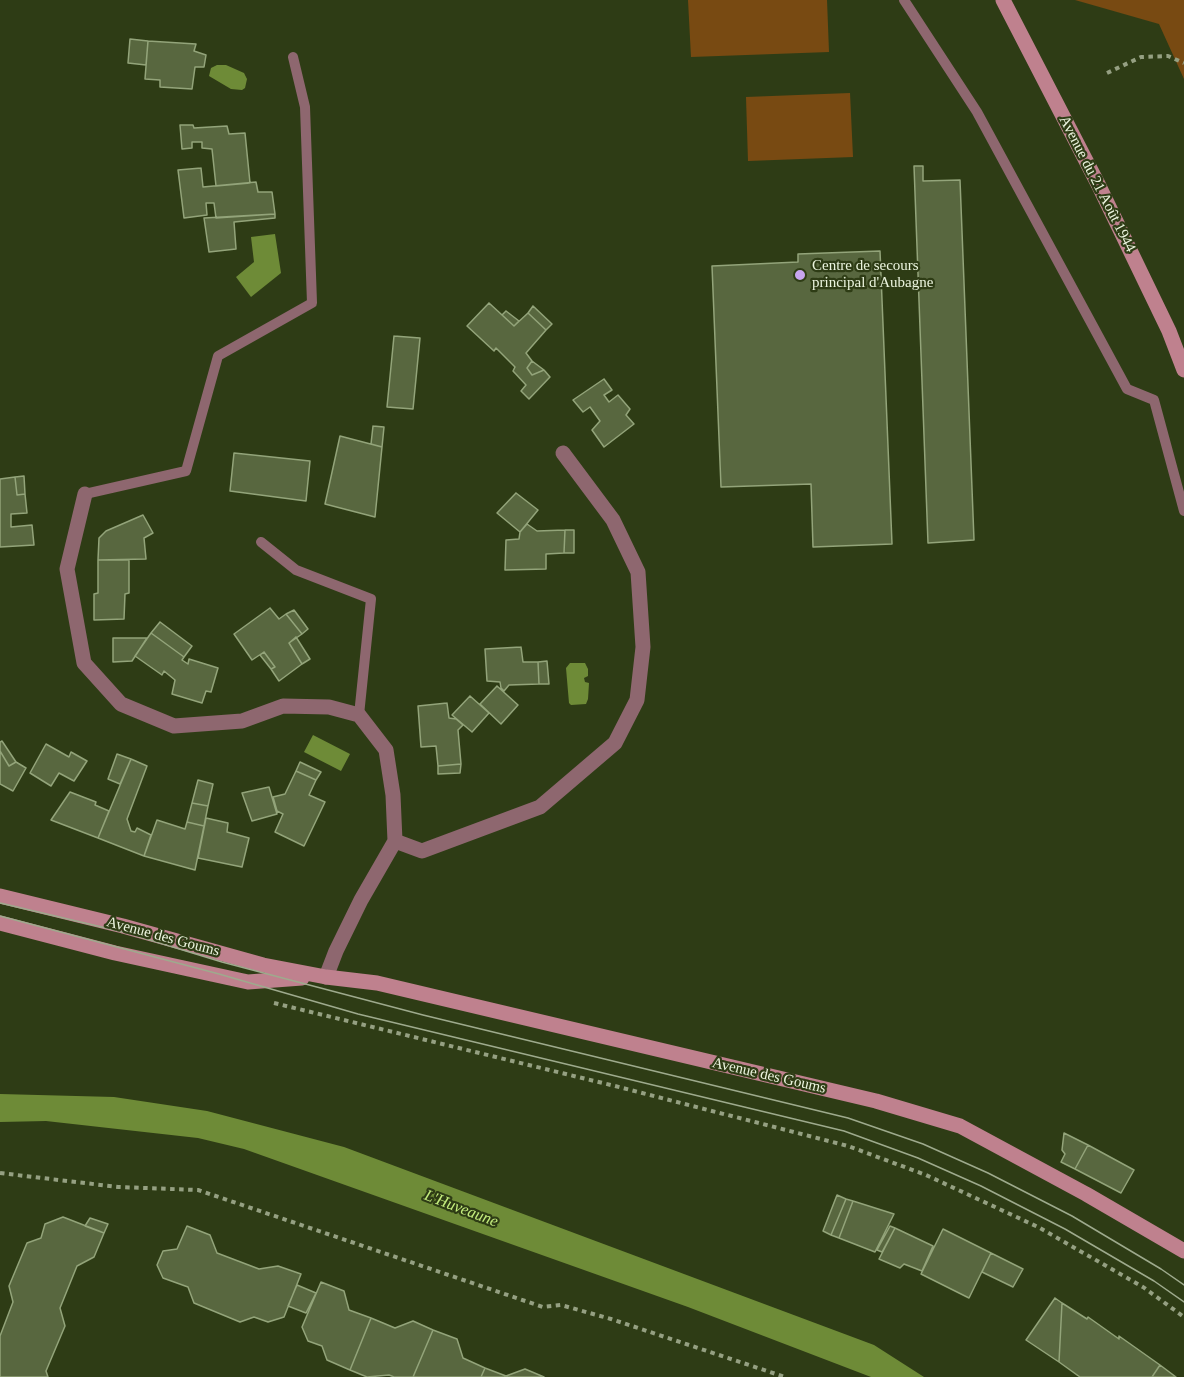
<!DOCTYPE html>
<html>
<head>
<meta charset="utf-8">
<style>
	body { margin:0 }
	canvas { display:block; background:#2e3c15 }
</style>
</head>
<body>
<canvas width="1184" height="1377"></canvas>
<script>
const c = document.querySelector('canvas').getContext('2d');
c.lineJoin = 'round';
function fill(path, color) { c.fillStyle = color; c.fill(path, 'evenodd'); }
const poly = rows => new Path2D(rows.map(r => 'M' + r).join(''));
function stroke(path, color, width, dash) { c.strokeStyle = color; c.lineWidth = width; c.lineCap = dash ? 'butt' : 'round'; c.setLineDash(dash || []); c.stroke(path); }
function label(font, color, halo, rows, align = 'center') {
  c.font = font + ' Georgia,serif'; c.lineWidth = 4.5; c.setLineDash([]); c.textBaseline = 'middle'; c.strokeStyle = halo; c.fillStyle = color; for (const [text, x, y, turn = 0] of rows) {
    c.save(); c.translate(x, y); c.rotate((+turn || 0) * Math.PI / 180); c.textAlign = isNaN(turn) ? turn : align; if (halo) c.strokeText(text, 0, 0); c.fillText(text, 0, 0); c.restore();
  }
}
const green = poly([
	[688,0,827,0,829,52,691,57],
	[1075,0,1184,0,1184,79,1159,24],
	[850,93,853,157,748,161,746,97]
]);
const water = poly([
	[217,65,226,65,244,73,247,79,245,88,242,90,231,89,209,76,211,68],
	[275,234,281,273,251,297,236,277,254,262,251,237],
	[570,663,585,663,588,669,588,676,584,678,585,682,589,683,588,699,586,704,571,705,569,703,566,668],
	[313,735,350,754,341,771,304,752],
	[0,1094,114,1097,207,1111,344,1147,874,1345,924,1377,871,1377,688,1307,244,1149,198,1138,46,1121,0,1122]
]);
const building = poly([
	[130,39,148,41,146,65,128,63,130,39],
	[148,41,196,44,194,51,206,55,204,67,195,67,192,89,160,87,160,80,145,79,148,41],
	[180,125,193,125,194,128,227,126,229,134,245,133,250,183,216,186,212,149,202,148,202,142,192,142,192,148,182,149,180,125],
	[914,166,923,166,923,181,960,180,974,540,928,543,914,166],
	[201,168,203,187,256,182,258,192,272,192,275,214,216,218,214,203,206,203,207,215,184,218,178,170,201,168],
	[275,214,275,218,234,222,236,249,209,252,204,218,275,214],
	[880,251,892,544,813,547,811,484,721,487,712,266,798,262,798,254,880,251],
	[489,303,514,326,528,313,546,330,526,353,532,361,527,368,532,375,544,370,550,377,529,399,521,391,526,385,513,371,515,367,496,348,494,351,467,326,489,303],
	[533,306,552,324,546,330,528,313,533,306],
	[506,311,519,321,514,326,502,315,506,311],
	[394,336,420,338,413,409,387,407,394,336],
	[532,361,544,370,532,375,527,368,532,361],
	[604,379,612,390,604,395,609,402,618,395,630,409,626,415,634,424,604,447,592,430,600,421,590,407,583,412,573,400,604,379],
	[373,426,384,427,382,447,371,444,373,426],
	[340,436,382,447,375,517,325,504,340,436],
	[234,453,310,461,306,501,230,491,234,453],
	[24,476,25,494,17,495,15,477,24,476],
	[15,477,17,495,25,494,27,513,11,514,11,527,32,525,34,545,0,547,0,479,15,477],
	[516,493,538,510,520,532,497,513,516,493],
	[143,515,153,533,144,538,146,559,98,560,99,538,106,531,143,515],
	[527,524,537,531,565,530,564,553,546,554,546,569,505,570,506,540,519,539,520,532,527,524],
	[565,530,574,530,574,553,564,553,565,530],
	[98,560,129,560,129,593,125,594,124,619,94,620,94,594,98,593,98,560],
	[270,608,279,619,286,614,302,634,289,643,302,664,279,681,271,669,275,667,264,652,252,660,234,634,270,608],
	[294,610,308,629,302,634,286,614,294,610],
	[160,622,192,646,184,657,151,633,160,622],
	[151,633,184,657,182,660,188,664,189,659,218,668,211,692,206,691,202,703,172,694,175,680,164,671,162,675,135,656,151,633],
	[296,637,310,659,302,664,289,643,296,637],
	[113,638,147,638,132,661,113,662,113,638],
	[521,647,523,662,538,662,539,684,509,685,504,691,501,688,500,682,487,681,485,649,521,647],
	[264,652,275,667,271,669,260,655,264,652],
	[547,661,549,684,539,684,538,662,547,661],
	[497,686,518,705,501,724,480,704,497,686],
	[470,696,489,713,472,732,452,715,470,696],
	[447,703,449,718,456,719,463,725,458,730,461,764,438,766,436,746,421,747,418,706,447,703],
	[2,741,16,762,9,766,0,751,0,742,2,741],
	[46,744,69,757,71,752,87,761,74,781,59,773,51,786,30,773,46,744],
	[0,751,9,766,16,762,26,768,13,791,0,784,0,751],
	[117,754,131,759,120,784,108,779,117,754],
	[131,759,147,766,127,819,131,831,135,832,137,828,151,835,144,856,98,838,131,759],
	[300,762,321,772,316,780,296,771,300,762],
	[461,764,460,773,438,774,438,766,461,764],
	[296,771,316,780,309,795,325,802,304,846,275,832,283,814,277,811,273,797,285,794,296,771],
	[198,780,213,784,208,806,192,803,198,780],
	[269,787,277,814,252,821,242,793,269,787],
	[70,792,96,802,95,805,109,811,98,838,51,820,70,792],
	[192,803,208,806,204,826,187,822,192,803],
	[206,818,228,823,227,832,249,838,242,867,198,858,206,818],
	[157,820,185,829,187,822,204,826,195,870,144,856,157,820],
	[1064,1133,1088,1145,1075,1169,1061,1162,1065,1154,1062,1150,1064,1133],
	[1088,1145,1134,1170,1121,1193,1075,1169,1088,1145],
	[837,1195,846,1199,831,1235,823,1231,837,1195],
	[846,1199,853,1201,839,1238,831,1235,846,1199],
	[853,1201,894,1214,875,1252,839,1238,853,1201],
	[63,1217,104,1233,94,1257,77,1266,60,1308,65,1326,46,1371,48,1377,0,1377,0,1336,13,1302,9,1286,27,1243,41,1238,45,1224,63,1217],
	[90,1218,108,1224,104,1233,85,1226,90,1218],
	[187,1226,210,1235,217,1253,259,1269,278,1266,301,1274,284,1317,268,1322,254,1317,240,1322,194,1303,188,1287,163,1278,157,1265,163,1251,177,1249,187,1226],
	[890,1226,895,1228,882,1252,877,1250,890,1226],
	[895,1228,933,1246,922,1271,904,1264,900,1268,879,1259,895,1228],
	[943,1229,991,1253,969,1298,921,1274,943,1229],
	[991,1253,1023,1269,1013,1287,982,1272,991,1253],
	[321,1282,344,1291,349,1310,371,1318,350,1370,327,1360,322,1346,308,1341,302,1327,321,1282],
	[297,1285,316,1293,306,1313,288,1306,297,1285],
	[1055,1298,1062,1303,1059,1362,1026,1340,1055,1298],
	[1062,1303,1087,1319,1088,1317,1119,1339,1119,1336,1160,1365,1152,1377,1080,1377,1059,1362,1062,1303],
	[371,1318,395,1328,413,1321,433,1330,413,1377,394,1377,389,1375,367,1377,350,1370,371,1318],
	[433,1330,457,1339,463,1358,485,1368,481,1377,413,1377,433,1330],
	[1160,1365,1176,1377,1152,1377,1160,1365],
	[485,1368,506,1376,525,1369,544,1377,481,1377,485,1368]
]);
const path = poly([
	[1107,73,1141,57,1168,56,1184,63],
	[274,1003,615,1086,848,1146,926,1175,1038,1227,1143,1287,1184,1317],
	[0,1173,118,1187,198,1190,543,1307,561,1305,611,1319,785,1377]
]);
const lane = poly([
	[904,0,977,112,1127,389,1154,400,1184,511],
	[85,494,186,471,218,356,312,303,305,107,293,57],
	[261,542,296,570,371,599,359,715]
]);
const street = poly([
	[85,494,67,569,84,663,121,704,174,726,242,721,283,706,329,707,359,715,386,750,393,795,395,841,361,900,336,951,326,977],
	[395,841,422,851,540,807,615,743,637,700,643,647,638,572,613,520,563,453]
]);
const secondary = poly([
	[1003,0,1098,184,1169,331,1184,370],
	[0,896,123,926,263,965,326,977,377,983,876,1101,960,1126,1086,1194,1184,1251],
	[0,923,115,953,248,982,302,978]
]);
const tram = poly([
	[0,903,127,933,222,962,423,1015,848,1118,923,1144,988,1173,1072,1216,1161,1269,1184,1285],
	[0,916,219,974,358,1014,844,1131,918,1158,981,1186,1065,1229,1154,1281,1184,1302]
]);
const markers = [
	[800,275,6,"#c8a5ef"]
];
const streetNames = [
	["Avenue du 21 Août 1944",1097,184,63],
	["Avenue des Goums",163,937,15],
	["Avenue des Goums",769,1076,13]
];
const poiNames = [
	["Centre de secours",812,266],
	["principal d'Aubagne",812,283]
];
const waterNames = [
	["L'Huveaune",461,1209,21]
];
fill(green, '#784a12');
fill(water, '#6e8b37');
fill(building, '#58673f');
stroke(building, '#93a47a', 1.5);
stroke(path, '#95a082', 4, [4.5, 4.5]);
stroke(lane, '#8e676f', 10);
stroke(street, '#8e676f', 15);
stroke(secondary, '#bf818e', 15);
stroke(tram, '#9eaa8d', 1.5);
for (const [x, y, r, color] of markers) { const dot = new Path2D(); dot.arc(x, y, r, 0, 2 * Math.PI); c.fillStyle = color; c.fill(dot); stroke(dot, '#2e3c15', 2); }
label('15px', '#ebf4de', '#2e3c15', streetNames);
label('15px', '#ebf4de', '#2e3c15', poiNames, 'left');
label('italic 16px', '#c4ed7e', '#2e3c15', waterNames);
</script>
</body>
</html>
